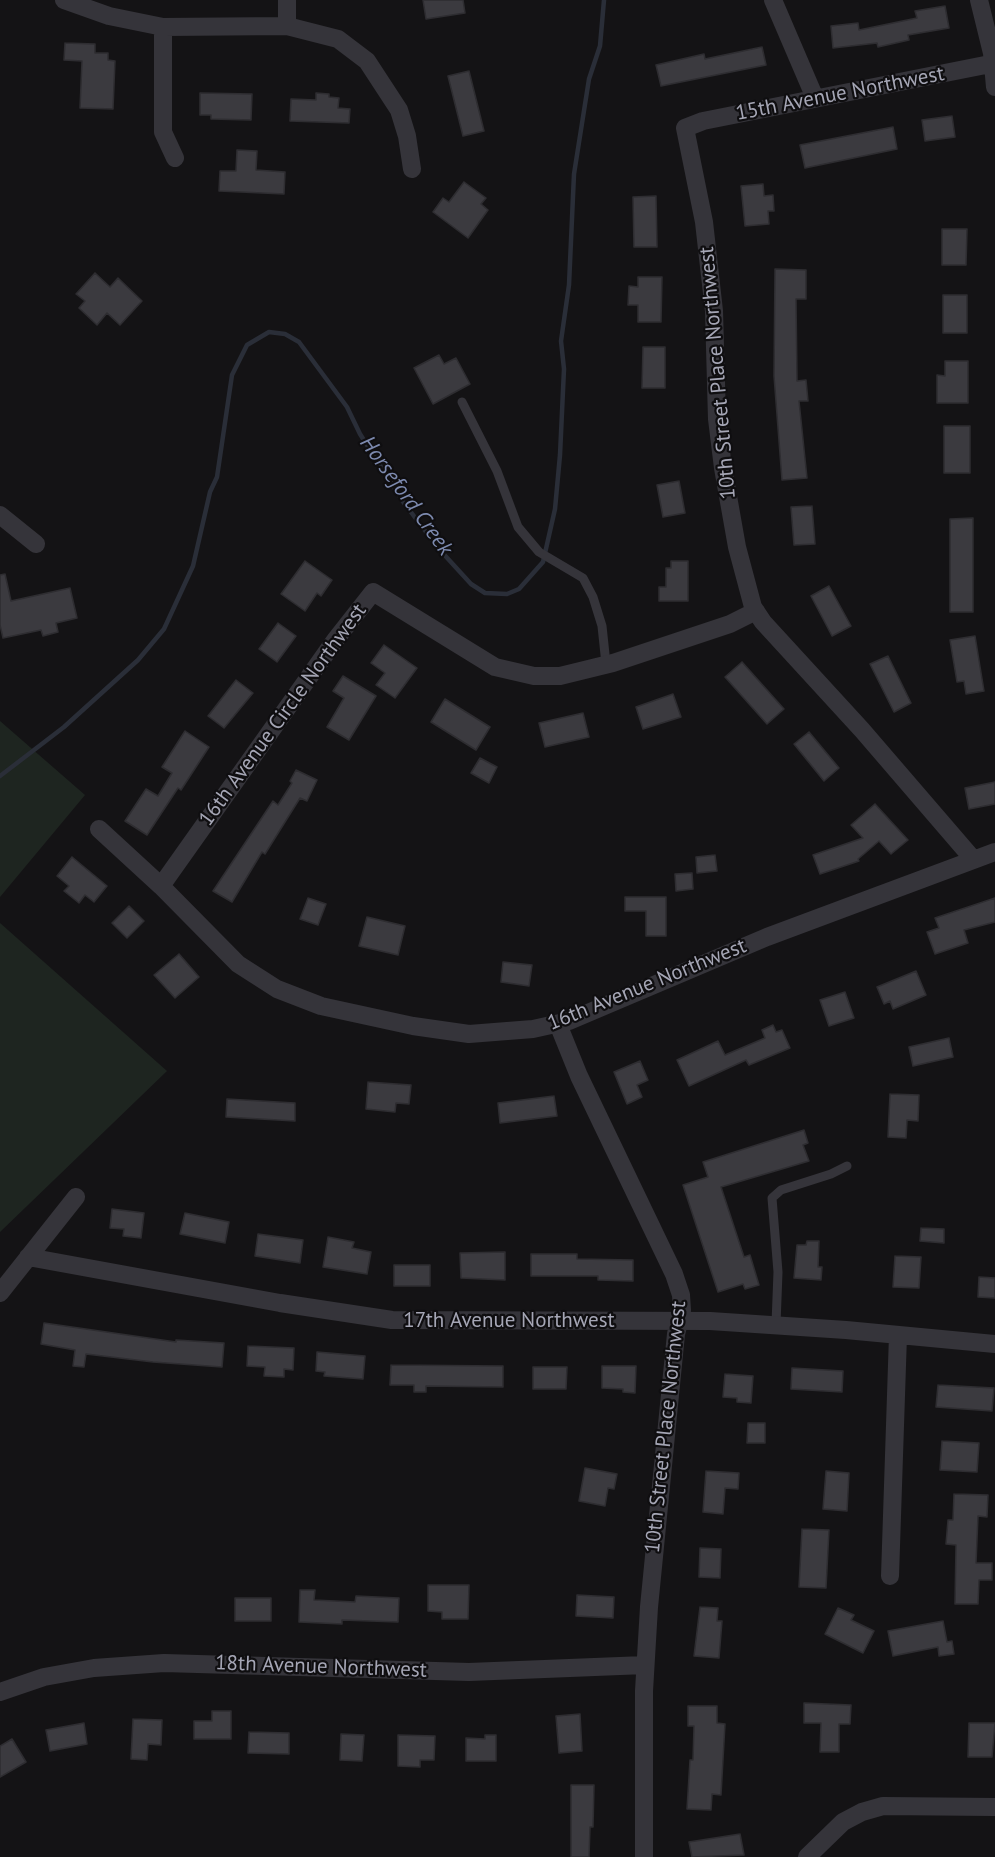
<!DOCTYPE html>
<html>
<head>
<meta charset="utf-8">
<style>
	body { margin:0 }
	canvas { display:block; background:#141315 }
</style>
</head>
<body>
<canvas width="995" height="1857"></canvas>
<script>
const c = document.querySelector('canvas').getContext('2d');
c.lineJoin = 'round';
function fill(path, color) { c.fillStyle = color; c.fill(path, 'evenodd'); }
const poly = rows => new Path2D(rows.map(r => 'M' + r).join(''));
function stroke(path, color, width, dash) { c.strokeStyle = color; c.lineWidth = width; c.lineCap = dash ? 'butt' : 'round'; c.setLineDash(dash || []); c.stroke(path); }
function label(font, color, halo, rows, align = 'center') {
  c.font = font + ' "PT Sans",sans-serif'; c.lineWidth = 4.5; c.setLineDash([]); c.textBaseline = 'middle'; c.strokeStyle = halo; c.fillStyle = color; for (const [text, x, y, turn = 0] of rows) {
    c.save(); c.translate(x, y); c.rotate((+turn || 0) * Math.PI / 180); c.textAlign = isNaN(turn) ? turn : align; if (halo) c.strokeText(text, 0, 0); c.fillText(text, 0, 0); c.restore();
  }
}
const green = poly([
	[0,721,85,795,0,897],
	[0,923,167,1071,0,1232]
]);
const stream = poly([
	[0,776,64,727,138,660,164,629,193,566,210,492,217,477,232,375,247,345,269,332,285,334,299,342,347,407,360,434,404,503,439,549,471,584,485,593,507,594,519,589,543,562,555,509,560,455,564,369,561,341,569,285,574,174,589,79,600,46,604,0]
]);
const building = poly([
	[423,0,463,0,465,13,426,19,423,0],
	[945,6,949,28,908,35,909,40,878,47,877,43,833,48,831,26,858,23,859,30,917,18,915,11,945,6],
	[65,43,95,44,95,53,108,53,108,60,115,61,113,109,80,108,82,61,64,60,65,43],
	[762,47,766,65,661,86,656,65,704,54,705,59,762,47],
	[469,71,484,131,463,136,448,76,469,71],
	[200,93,252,94,251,120,211,119,211,115,200,115,200,93],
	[316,93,329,94,329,97,339,98,338,108,350,109,349,123,290,121,291,99,316,100,316,93],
	[952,116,955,137,925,141,922,120,952,116],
	[893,127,897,149,805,168,800,145,893,127],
	[237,150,257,151,256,170,285,172,284,194,219,191,220,171,236,171,237,150],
	[464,182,486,198,481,204,488,210,468,238,433,212,443,198,449,202,464,182],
	[763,184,764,196,773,195,774,211,768,211,769,224,745,226,741,186,763,184],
	[656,196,657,247,634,247,633,197,656,196],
	[942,229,967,229,966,265,942,265,942,229],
	[775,269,806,270,806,299,796,299,797,381,806,380,808,401,799,401,807,478,782,480,774,376,775,269],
	[95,273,110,287,118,278,142,301,120,325,107,313,97,325,79,308,85,301,76,294,95,273],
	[638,277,662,277,661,322,638,322,638,305,628,305,629,286,638,287,638,277],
	[943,295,967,295,967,333,943,333,943,295],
	[643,347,665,347,665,388,642,388,643,347],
	[439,355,444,364,456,358,470,384,433,404,414,368,439,355],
	[945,361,968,361,968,403,937,403,937,375,945,376,945,361],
	[944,426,970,426,970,473,944,473,944,426],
	[679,481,685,513,663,517,657,485,679,481],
	[812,506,815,544,794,545,791,507,812,506],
	[973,518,973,612,950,612,950,519,973,518],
	[305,561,332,580,321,596,317,593,305,611,281,594,305,561],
	[671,561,688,561,688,601,659,601,659,587,666,587,666,568,671,568,671,561],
	[5,574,11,601,70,588,77,618,56,623,58,632,43,636,41,630,3,638,0,625,0,575,5,574],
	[829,586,851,626,832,636,811,596,829,586],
	[278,623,296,636,277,662,259,649,278,623],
	[975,636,984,691,966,694,964,681,957,682,950,640,975,636],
	[384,645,417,668,395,698,376,685,385,673,371,663,384,645],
	[888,656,911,703,894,712,870,664,888,656],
	[742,662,784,709,767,724,725,677,742,662],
	[343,676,376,696,349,740,327,727,344,698,333,691,343,676],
	[236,680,253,693,224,728,208,716,236,680],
	[673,694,681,717,643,729,636,707,673,694],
	[445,699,490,727,476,750,431,722,445,699],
	[583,713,589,737,545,747,539,723,583,713],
	[185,731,209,747,181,790,178,788,147,835,125,821,146,789,158,796,172,773,162,767,185,731],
	[809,732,839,768,824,781,794,744,809,732],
	[480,758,497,767,489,783,471,773,480,758],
	[296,770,317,780,307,801,300,798,265,854,262,852,232,902,213,891,273,801,278,805,292,783,290,781,296,770],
	[995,782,995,804,969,809,965,788,995,782],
	[875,804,908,840,891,854,879,841,858,859,859,861,820,874,813,855,863,838,851,825,875,804],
	[715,855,717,871,697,873,696,857,715,855],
	[72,857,107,886,94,902,85,895,79,903,64,891,69,886,57,876,72,857],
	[692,873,693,889,676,891,675,874,692,873],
	[625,897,666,897,666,936,646,936,646,911,625,911,625,897],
	[308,898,326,904,318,925,300,919,308,898],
	[995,898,995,922,964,930,968,943,935,954,927,932,939,928,935,918,995,898],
	[129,906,144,921,127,938,112,923,129,906],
	[367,917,405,926,398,955,359,946,367,917],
	[179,954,199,977,175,998,154,975,179,954],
	[503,962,532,965,529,986,501,982,503,962],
	[916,971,926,995,893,1009,890,1001,884,1004,877,987,916,971],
	[845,992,854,1018,829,1026,820,1000,845,992],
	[773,1025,776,1032,782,1030,790,1048,749,1065,746,1060,689,1086,677,1060,718,1041,725,1055,765,1038,762,1030,773,1025],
	[949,1038,953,1057,913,1066,909,1047,949,1038],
	[640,1061,648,1080,637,1085,642,1097,627,1104,614,1072,640,1061],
	[368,1082,411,1085,409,1104,396,1103,395,1112,366,1109,368,1082],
	[890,1094,919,1095,918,1121,907,1120,906,1138,888,1137,890,1094],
	[554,1096,557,1116,500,1123,498,1103,554,1096],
	[227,1099,295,1103,295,1121,226,1117,227,1099],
	[804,1130,808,1143,803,1145,809,1161,721,1187,744,1257,750,1255,759,1285,745,1289,743,1284,718,1292,683,1185,708,1177,703,1162,804,1130],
	[112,1209,144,1213,141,1238,123,1236,124,1229,110,1228,112,1209],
	[185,1213,229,1222,225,1243,180,1234,185,1213],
	[921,1228,944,1229,944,1243,920,1241,921,1228],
	[258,1234,303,1240,300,1263,255,1256,258,1234],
	[328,1237,354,1242,352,1248,371,1252,367,1274,323,1267,328,1237],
	[807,1241,819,1241,818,1267,822,1267,821,1280,794,1278,797,1245,806,1245,807,1241],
	[505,1252,505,1280,461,1278,460,1253,505,1252],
	[531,1254,577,1254,577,1259,633,1260,633,1281,598,1280,598,1276,531,1276,531,1254],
	[895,1256,921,1257,919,1288,893,1287,895,1256],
	[394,1265,430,1265,430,1286,394,1286,394,1265],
	[979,1277,995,1278,995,1298,978,1297,979,1277],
	[44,1323,176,1342,176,1340,224,1343,222,1367,153,1362,86,1354,84,1367,73,1366,75,1350,41,1344,44,1323],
	[248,1346,294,1348,293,1370,284,1369,284,1377,264,1376,265,1367,247,1366,248,1346],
	[317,1352,365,1356,363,1379,324,1376,325,1372,316,1371,317,1352],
	[391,1365,503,1366,503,1387,426,1386,426,1392,414,1392,414,1385,390,1385,391,1365],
	[602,1366,636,1366,635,1393,623,1392,623,1389,602,1388,602,1366],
	[533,1367,567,1367,566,1389,533,1389,533,1367],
	[792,1368,843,1371,842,1392,791,1389,792,1368],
	[725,1374,753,1376,751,1403,737,1402,737,1398,723,1397,725,1374],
	[938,1385,994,1388,992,1411,936,1407,938,1385],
	[748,1423,765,1423,765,1443,747,1443,748,1423],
	[942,1441,979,1443,977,1472,940,1470,942,1441],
	[585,1468,617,1474,614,1489,608,1488,605,1506,579,1501,585,1468],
	[706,1471,739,1473,738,1489,725,1488,723,1514,703,1512,706,1471],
	[826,1471,849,1473,847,1511,823,1509,826,1471],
	[954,1494,988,1495,987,1517,978,1516,976,1563,992,1563,992,1580,979,1580,978,1604,955,1604,956,1545,946,1544,948,1520,953,1520,954,1494],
	[802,1529,829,1530,826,1588,799,1587,802,1529],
	[700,1548,721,1549,720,1578,699,1577,700,1548],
	[428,1585,469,1585,468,1619,442,1619,442,1612,428,1611,428,1585],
	[300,1590,315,1590,314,1600,355,1602,356,1596,399,1598,398,1622,342,1620,342,1624,299,1622,300,1590],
	[577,1595,614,1597,613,1618,576,1616,577,1595],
	[235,1598,271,1598,271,1621,235,1621,235,1598],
	[700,1607,718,1608,717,1621,722,1621,719,1658,694,1656,700,1607],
	[838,1608,854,1615,851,1620,874,1631,863,1653,825,1634,838,1608],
	[943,1621,947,1642,952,1641,954,1654,939,1656,938,1647,893,1656,888,1631,943,1621],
	[804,1703,851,1705,850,1724,839,1724,839,1752,820,1752,821,1723,804,1723,804,1703],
	[688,1706,717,1706,717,1723,725,1724,721,1795,712,1794,711,1810,687,1809,690,1760,693,1760,694,1726,688,1726,688,1706],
	[212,1711,231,1711,231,1739,194,1739,194,1721,212,1721,212,1711],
	[580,1714,582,1751,559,1753,556,1716,580,1714],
	[133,1719,162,1720,161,1745,148,1744,147,1760,131,1759,133,1719],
	[84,1723,87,1744,50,1751,46,1730,84,1723],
	[969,1723,995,1723,992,1757,968,1757,969,1723],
	[249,1732,289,1733,289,1754,248,1753,249,1732],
	[341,1734,364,1735,362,1761,340,1760,341,1734],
	[398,1735,435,1736,434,1760,420,1760,420,1767,398,1766,398,1735],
	[485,1735,496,1735,496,1761,466,1761,466,1738,485,1739,485,1735],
	[12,1739,26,1762,0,1777,0,1746,12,1739],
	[571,1785,594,1785,593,1827,590,1827,589,1857,571,1857,571,1785],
	[740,1834,744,1855,692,1857,689,1842,740,1834]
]);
const service = poly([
	[462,402,497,471,518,527,539,552,583,578,593,597,602,626,606,664],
	[776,1324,778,1272,772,1198,781,1190,831,1174,847,1166]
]);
const minor = poly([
	[64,0,109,16,163,27,287,26,338,39,367,61,399,110,407,136,412,169],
	[773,0,815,98],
	[979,0,992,53,995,87],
	[287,26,287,0],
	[163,27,163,132,175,158],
	[0,515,36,544],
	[99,829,161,886,238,964,277,989,321,1006,413,1026,469,1034,533,1029,569,1021,767,937,995,852],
	[973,859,862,730,763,622,753,607,737,547,723,468,717,419,714,311,704,222,685,128,703,121,995,63],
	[161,886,336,639,373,592,495,667,534,676,560,676,613,663,730,624,756,611],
	[558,1024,579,1076,674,1274,681,1295,682,1310,676,1334,649,1607,644,1691,644,1857],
	[28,1257,280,1303,392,1320,710,1321,846,1330,995,1344],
	[0,1293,76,1197],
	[890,1576,898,1335],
	[0,1692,44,1677,94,1668,164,1663,469,1672,645,1665],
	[807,1857,843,1822,862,1812,883,1806,995,1807]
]);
const streetNames = [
	["15th Avenue Northwest",840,94,-11],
	["10th Street Place Northwest",718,373,-95],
	["16th Avenue Circle Northwest",283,715,-54],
	["16th Avenue Northwest",647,985,-22],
	["17th Avenue Northwest",509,1321],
	["10th Street Place Northwest",666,1427,-84],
	["18th Avenue Northwest",321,1667,2]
];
const waterNames = [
	["Horseford Creek",406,496,54]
];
fill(green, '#1e2520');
stroke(stream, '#2a2e38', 4.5);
fill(building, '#3b3a3f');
stroke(building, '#2e2d31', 1.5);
stroke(service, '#35343a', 9);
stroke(minor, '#35343a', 18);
label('21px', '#a5a6b5', '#0f0e10', streetNames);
label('italic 22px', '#7d8aaf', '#0f0e10', waterNames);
</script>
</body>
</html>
